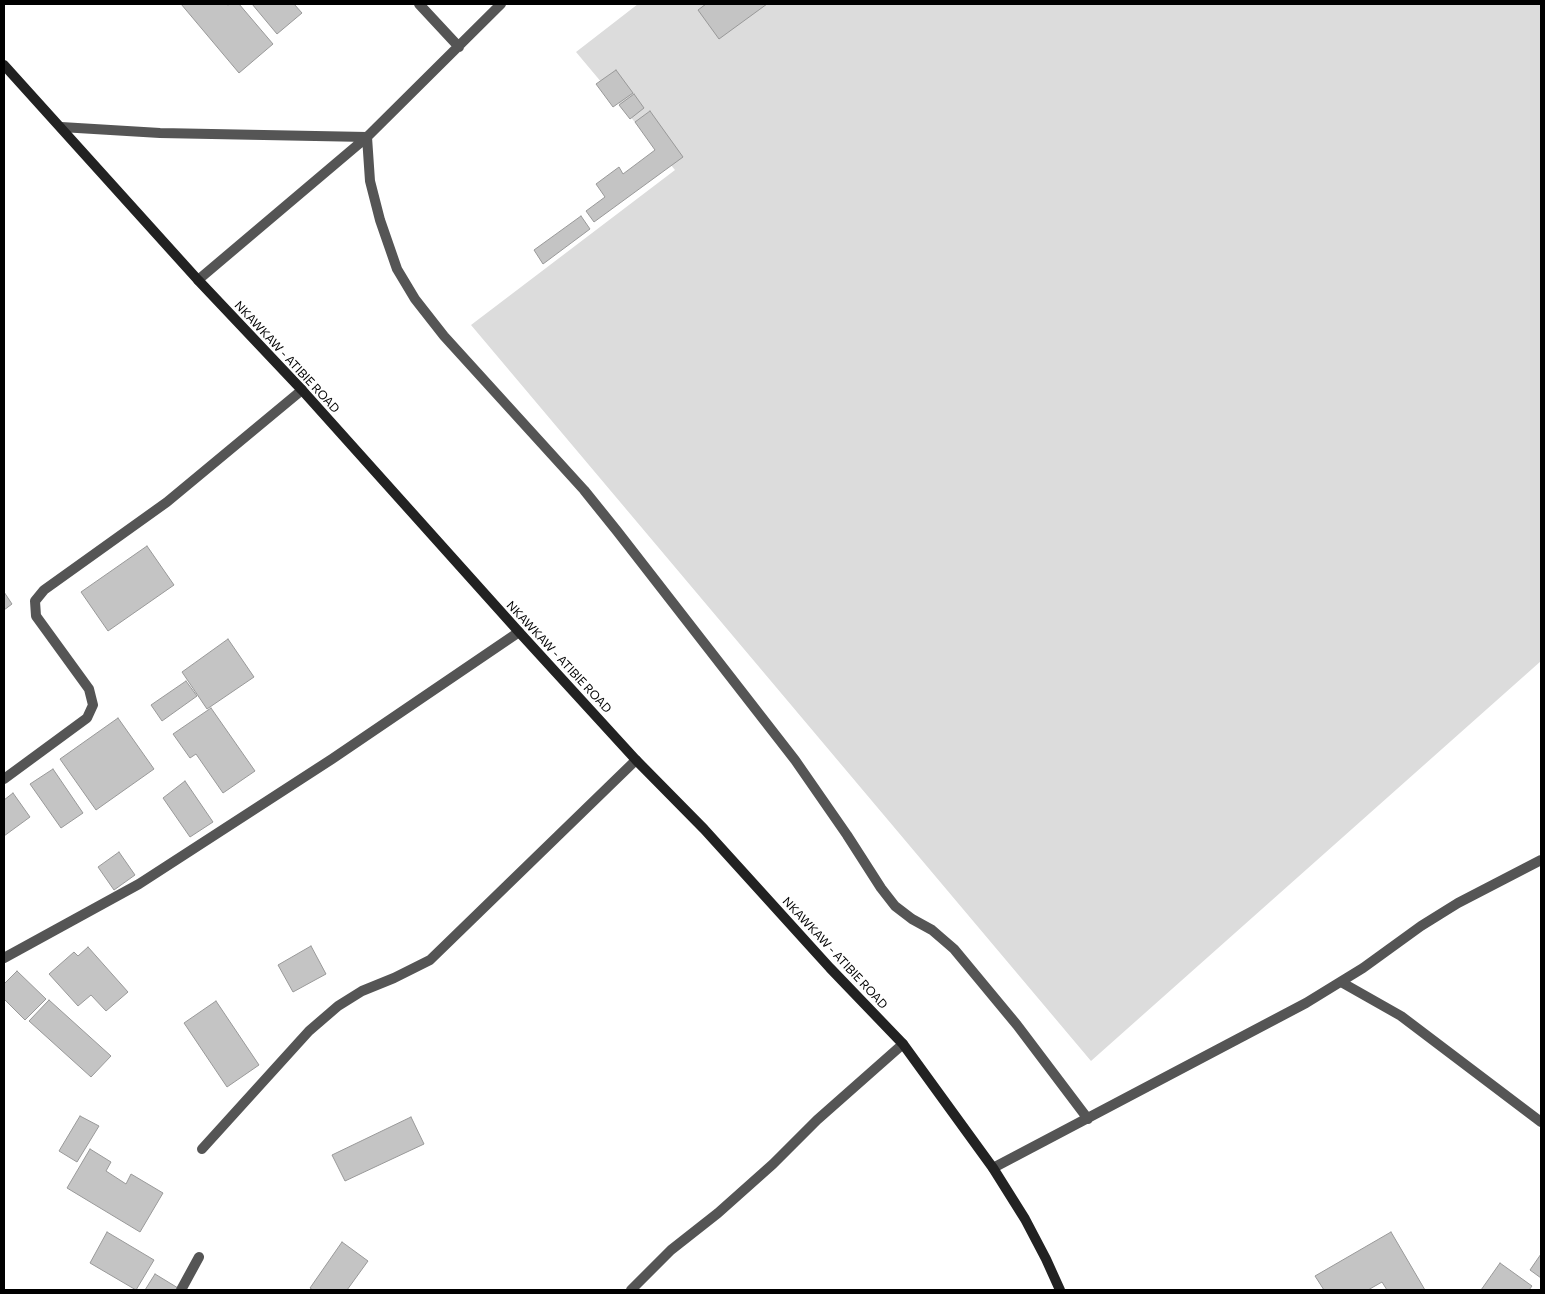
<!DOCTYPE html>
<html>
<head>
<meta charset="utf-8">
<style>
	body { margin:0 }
	#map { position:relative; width:1545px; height:1294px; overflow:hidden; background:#fff; font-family:Commissioner,sans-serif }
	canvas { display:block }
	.frame { position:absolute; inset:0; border:5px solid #000; pointer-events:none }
</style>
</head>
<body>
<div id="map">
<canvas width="1545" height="1294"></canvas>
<div class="frame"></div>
</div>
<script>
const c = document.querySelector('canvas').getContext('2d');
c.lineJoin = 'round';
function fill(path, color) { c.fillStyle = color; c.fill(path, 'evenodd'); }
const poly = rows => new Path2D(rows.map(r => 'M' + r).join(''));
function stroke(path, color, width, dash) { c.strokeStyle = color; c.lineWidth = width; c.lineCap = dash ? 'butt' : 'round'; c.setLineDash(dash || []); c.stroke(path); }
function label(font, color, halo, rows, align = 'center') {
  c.font = font + ' Commissioner,sans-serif'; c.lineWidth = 4; c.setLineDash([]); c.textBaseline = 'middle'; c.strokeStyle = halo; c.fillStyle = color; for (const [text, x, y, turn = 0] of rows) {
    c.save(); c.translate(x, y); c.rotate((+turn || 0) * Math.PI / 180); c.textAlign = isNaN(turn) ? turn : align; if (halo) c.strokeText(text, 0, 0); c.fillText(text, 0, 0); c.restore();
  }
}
const green = poly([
	[638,4,1541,4,1541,661,1091,1061,471,325,675,170,576,52]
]);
const building = poly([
	[181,4,226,4,228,5,230,4,239,4,273,44,239,73,181,4],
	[252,4,294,4,302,13,277,34,252,4],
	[706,4,767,4,719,39,698,10,706,4],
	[616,70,633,93,613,107,596,84,616,70],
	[634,94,644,108,630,119,619,105,634,94],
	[650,111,683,157,594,222,586,211,605,197,596,184,619,167,623,174,655,150,635,122,650,111],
	[581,216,590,229,543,264,534,250,581,216],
	[147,546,174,585,108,631,81,592,147,546],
	[4,592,12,604,4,610,4,592],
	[228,639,254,677,207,709,182,672,228,639],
	[186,681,197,696,162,721,151,705,186,681],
	[211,708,255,771,223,793,196,754,190,758,173,734,211,708],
	[118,718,154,769,96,810,60,759,118,718],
	[53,769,83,813,61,828,30,784,53,769],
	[185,781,213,822,190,837,163,798,185,781],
	[13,793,30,817,4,836,4,800,13,793],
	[119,852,135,875,114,890,98,867,119,852],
	[311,946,326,974,293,992,278,965,311,946],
	[88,947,128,992,106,1011,91,995,78,1006,49,974,74,952,78,956,88,947],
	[17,971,46,999,25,1020,4,999,4,984,17,971],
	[49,1000,111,1056,91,1077,29,1021,49,1000],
	[216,1001,259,1065,227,1087,184,1023,216,1001],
	[80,1116,99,1126,77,1162,59,1151,80,1116],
	[411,1117,424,1144,345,1181,332,1155,411,1117],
	[90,1149,111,1162,106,1171,126,1184,131,1174,163,1193,140,1232,67,1188,90,1149],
	[107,1232,154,1260,136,1290,90,1263,107,1232],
	[1391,1232,1425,1290,1387,1290,1382,1282,1368,1290,1324,1290,1315,1276,1391,1232],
	[342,1242,368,1261,347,1290,313,1290,310,1288,342,1242],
	[1541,1254,1541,1278,1530,1270,1541,1254],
	[1500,1263,1532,1286,1529,1290,1481,1290,1500,1263],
	[155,1274,178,1288,177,1290,145,1290,155,1274]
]);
const street = poly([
	[419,4,459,47],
	[61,127,160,133,367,137,501,4],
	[367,137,370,181,380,220,397,269,415,299,444,336,584,490,617,531,795,760,847,835,881,888,895,906,912,919,932,930,954,949,1017,1025,1088,1119],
	[198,280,367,137],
	[4,779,87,718,93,705,89,689,36,616,35,601,44,590,167,502,302,390],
	[4,958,139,884,332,759,519,632],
	[1341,982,1401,1016,1541,1122],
	[202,1149,309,1031,338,1006,362,991,394,978,430,960,636,760],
	[993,1168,1306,1003,1363,968,1421,926,1458,903,1541,860],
	[181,1290,199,1257],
	[631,1290,671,1250,718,1213,773,1164,817,1120,903,1044]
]);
const secondary = poly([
	[4,65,198,280,302,390,519,632,636,760,704,829,830,968,903,1044,993,1168,1025,1219,1046,1259,1060,1290]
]);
const streetNames = [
	["NKAWKAW - ATIBIE ROAD",287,357,47],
	["NKAWKAW - ATIBIE ROAD",559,657,47],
	["NKAWKAW - ATIBIE ROAD",835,953,47]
];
fill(green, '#dcdcdc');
fill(building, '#c4c4c4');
stroke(building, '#999', 1);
stroke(street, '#555', 10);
stroke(secondary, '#222', 10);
label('12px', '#000', '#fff', streetNames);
</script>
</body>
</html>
